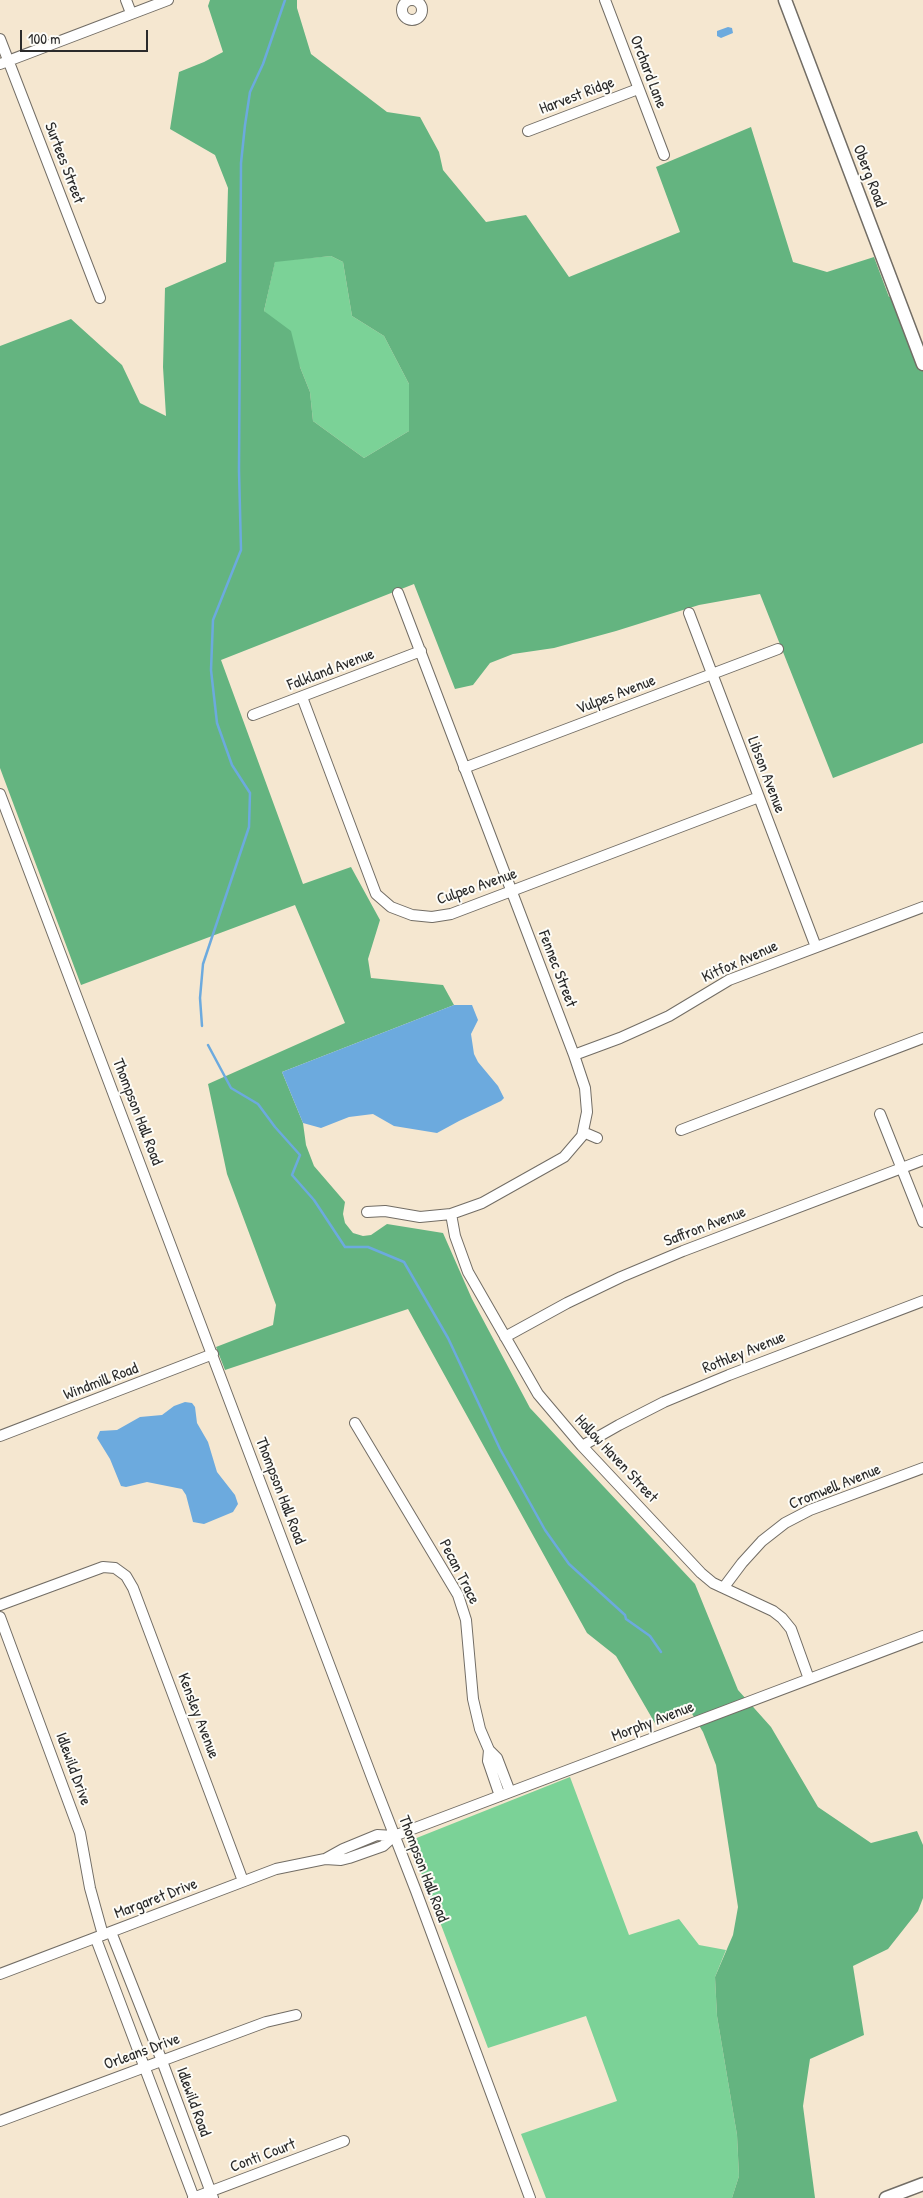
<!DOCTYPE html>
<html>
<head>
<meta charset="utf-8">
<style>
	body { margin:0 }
	#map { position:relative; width:923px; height:2198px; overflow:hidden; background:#f5e7d0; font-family:"Patrick Hand",sans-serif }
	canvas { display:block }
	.scale { position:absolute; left:20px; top:30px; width:128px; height:22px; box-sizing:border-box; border:2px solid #2b2b2b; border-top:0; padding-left:6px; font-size:15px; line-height:18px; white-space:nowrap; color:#2b2b2b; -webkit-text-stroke:4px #fdfcf7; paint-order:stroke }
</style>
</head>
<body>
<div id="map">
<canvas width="923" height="2198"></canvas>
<div class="scale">100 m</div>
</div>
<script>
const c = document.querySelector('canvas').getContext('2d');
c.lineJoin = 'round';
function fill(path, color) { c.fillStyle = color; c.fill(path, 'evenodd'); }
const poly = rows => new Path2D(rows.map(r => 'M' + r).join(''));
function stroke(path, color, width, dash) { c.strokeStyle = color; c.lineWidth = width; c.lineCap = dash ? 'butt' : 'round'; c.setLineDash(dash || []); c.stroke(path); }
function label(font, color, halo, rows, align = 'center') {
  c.font = font + ' "Patrick Hand",sans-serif'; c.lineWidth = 4; c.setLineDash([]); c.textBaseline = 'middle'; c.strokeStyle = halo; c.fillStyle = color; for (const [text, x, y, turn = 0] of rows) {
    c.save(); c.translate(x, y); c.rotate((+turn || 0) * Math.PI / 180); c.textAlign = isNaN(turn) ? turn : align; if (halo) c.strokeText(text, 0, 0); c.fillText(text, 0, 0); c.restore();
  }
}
const green = poly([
	[331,256,343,262,352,316,384,336,409,384,409,431,364,458,313,421,310,392,300,367,264,311,275,261],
	[570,1777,629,1935,679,1919,699,1945,726,1950,715,1977,717,2016,737,2135,739,2176,732,2198,546,2198,521,2134,617,2101,586,2016,488,2048,409,1841]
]);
const forest = poly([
	[210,0,297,0,297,8,311,54,387,112,420,117,439,152,443,170,486,222,526,215,569,277,680,232,656,167,751,127,793,262,827,272,874,257,889,297,902,292,923,347,923,743,833,778,760,594,699,605,616,631,554,648,513,654,490,663,473,685,455,689,414,584,221,660,303,884,351,867,380,920,368,959,371,978,443,985,454,1005,282,1072,303,1123,306,1145,314,1166,345,1202,343,1214,345,1223,353,1233,363,1236,371,1235,387,1224,443,1233,472,1299,530,1408,695,1584,738,1690,771,1727,818,1807,871,1843,917,1831,923,1845,923,1898,918,1911,888,1949,853,1966,864,2035,810,2059,803,2106,815,2198,732,2198,739,2176,737,2135,717,2016,715,1977,733,1935,738,1907,716,1765,703,1732,691,1712,656,1725,616,1656,587,1633,408,1309,225,1370,216,1347,273,1325,276,1305,227,1174,208,1084,345,1023,295,905,81,985,0,768,0,346,71,319,122,365,140,403,166,416,163,367,165,288,226,262,228,188,215,155,170,129,179,72,204,62,223,52,208,6],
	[331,256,343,262,352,316,384,336,409,384,409,431,364,458,313,421,310,392,300,367,291,331,264,311,275,262]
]);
const water = poly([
	[728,27,732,28,733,33,721,38,717,36,717,31],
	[454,1005,472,1005,478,1020,471,1034,474,1054,478,1062,498,1086,504,1098,501,1101,459,1121,437,1133,394,1126,373,1114,349,1117,321,1128,303,1123,282,1072],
	[185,1402,192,1403,195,1407,197,1423,208,1442,217,1472,235,1495,238,1504,233,1512,204,1524,193,1522,186,1495,182,1489,147,1482,126,1487,121,1486,110,1459,97,1438,100,1431,117,1430,140,1417,162,1415,174,1406]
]);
const stream = poly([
	[202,1026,200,998,203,964,249,827,250,793,232,765,217,723,211,670,213,620,241,550,239,470,241,163,245,125,250,92,263,64,285,0],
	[208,1045,231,1088,258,1104,275,1127,300,1155,292,1175,314,1200,345,1247,368,1247,404,1262,448,1338,500,1449,545,1530,569,1564,625,1615,626,1619,650,1636,661,1652]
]);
const minor = poly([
	[126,0,131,13],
	[605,0,664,155],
	'402 10a10 10 0 1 1 20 0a10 10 0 1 1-20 0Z',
	[0,39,100,298],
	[0,64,168,0],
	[528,131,638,89],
	[689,613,816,947],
	[302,697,376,894,391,907,412,915,432,917,451,914,759,797],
	[253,715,421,651],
	[464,768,778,649],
	[0,794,374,1783,416,1891,530,2198],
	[574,1055,620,1038,669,1016,729,980,923,907],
	[880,1114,923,1222],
	[681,1130,923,1038],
	[583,1132,597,1138],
	[367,1212,385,1211,420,1217,451,1214,482,1203,564,1157,582,1136,587,1112,585,1088,574,1055,398,593],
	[451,1214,455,1236,468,1272,538,1394,582,1446,701,1573,713,1583,773,1611,782,1618,791,1629,809,1679],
	[505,1337,567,1303,621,1277,683,1251,923,1160],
	[355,1423,458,1595,466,1620,473,1699,480,1729,489,1750,497,1758,510,1792],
	[0,1436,213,1354],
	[582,1446,619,1425,664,1402,729,1375,923,1301],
	[724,1587,742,1563,762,1541,785,1523,810,1510,923,1468],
	[0,1605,103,1567,115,1568,126,1576,133,1588,243,1881],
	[0,1617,80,1833,90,1888,103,1935],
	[489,1750,488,1761,500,1796],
	[325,1859,341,1860,349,1858,383,1846,394,1836,923,1636],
	[111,1932,162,2061,213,2198],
	[96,1939,194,2198],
	[0,1974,276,1869,325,1859,343,1849,377,1835,394,1836],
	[0,2121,266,2022,296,2015],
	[193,2198,344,2141]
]);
const tertiary = poly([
	[785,0,923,364],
	[886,2198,923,2184]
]);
const streetNames = [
	["Orchard Lane",648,72,69],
	["Harvest Ridge",577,96,-21],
	["Surtees Street",64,163,69],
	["Oberg Road",869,176,69],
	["Falkland Avenue",331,670,-21],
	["Vulpes Avenue",616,695,-21],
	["Libson Avenue",766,775,69],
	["Culpeo Avenue",477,887,-19],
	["Kitfox Avenue",740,962,-24],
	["Fennec Street",557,969,69],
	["Thompson Hall Road",137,1112,69],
	["Saffron Avenue",705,1227,-21],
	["Rothley Avenue",744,1353,-22],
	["Windmill Road",101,1382,-21],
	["Hollow Haven Street",616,1459,47],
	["Cromwell Avenue",835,1487,-22],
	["Thompson Hall Road",280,1491,69],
	["Pecan Trace",459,1572,63],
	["Kensley Avenue",198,1716,69],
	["Morphy Avenue",653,1722,-21],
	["Idlewild Drive",73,1769,70],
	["Thompson Hall Road",423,1869,69],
	["Margaret Drive",156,1899,-21],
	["Orleans Drive",142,2052,-20],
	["Idlewild Road",193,2102,70],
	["Conti Court",263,2156,-21]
];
fill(green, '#7bd297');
fill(forest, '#64b480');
fill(water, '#6caade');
stroke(stream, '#6caade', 2.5);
stroke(minor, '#726d65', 12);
stroke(tertiary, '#726d65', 15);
stroke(minor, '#fff', 10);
stroke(tertiary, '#fff', 12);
label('16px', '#2b2b2b', '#fdfcf7', streetNames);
</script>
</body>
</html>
